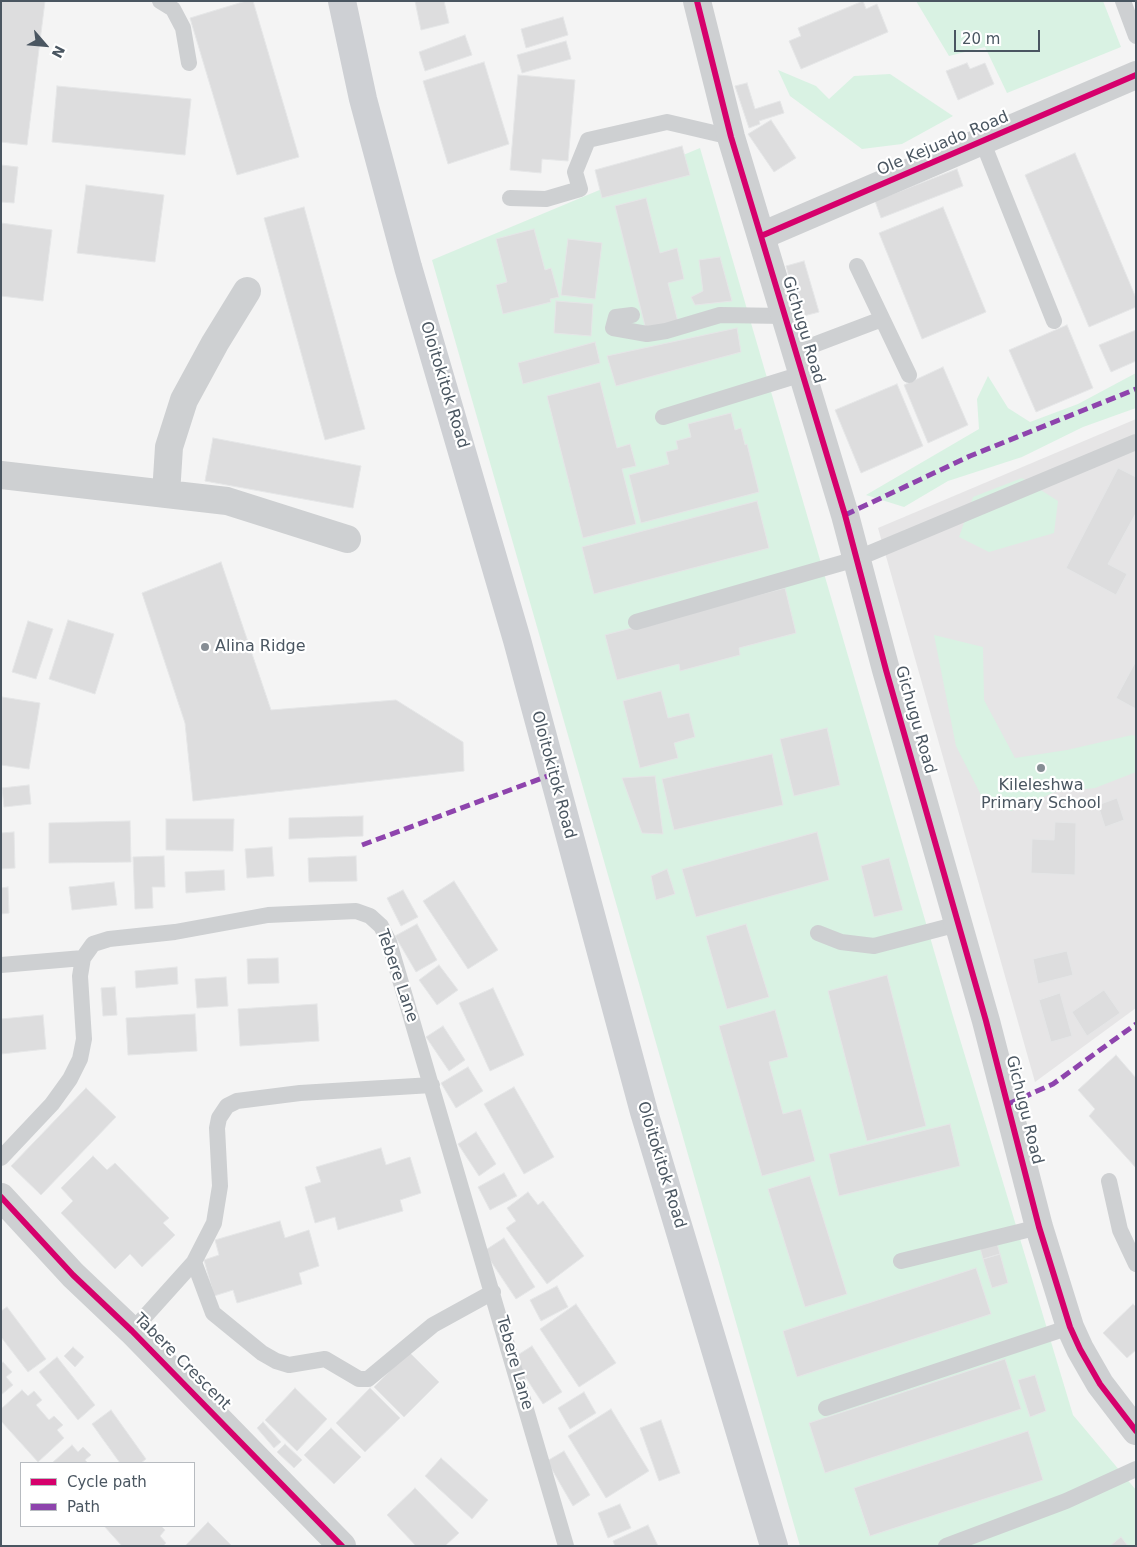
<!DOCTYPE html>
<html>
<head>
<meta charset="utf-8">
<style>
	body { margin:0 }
	#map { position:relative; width:1137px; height:1547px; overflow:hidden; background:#f4f4f4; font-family:"DejaVu Sans",sans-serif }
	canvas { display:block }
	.frame { position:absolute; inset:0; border:2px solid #4a5661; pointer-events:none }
	.legend { position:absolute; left:20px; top:1462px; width:175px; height:65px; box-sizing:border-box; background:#fff; border:1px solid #b7bbc0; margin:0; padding:6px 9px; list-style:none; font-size:15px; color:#4a5661 }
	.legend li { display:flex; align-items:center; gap:10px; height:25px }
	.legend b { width:25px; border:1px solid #b7bbc0 }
	.north { position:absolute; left:20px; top:20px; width:50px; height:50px; -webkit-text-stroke:4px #fff; paint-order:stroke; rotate:117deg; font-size:14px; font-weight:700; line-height:20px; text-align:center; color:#4a5661 }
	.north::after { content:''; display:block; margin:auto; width:18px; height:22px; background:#4a5661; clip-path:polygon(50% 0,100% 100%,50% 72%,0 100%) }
	.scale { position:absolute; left:954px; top:30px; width:86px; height:22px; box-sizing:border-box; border:2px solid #4a5661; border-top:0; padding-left:6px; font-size:15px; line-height:18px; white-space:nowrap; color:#4a5661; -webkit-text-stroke:4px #fff; paint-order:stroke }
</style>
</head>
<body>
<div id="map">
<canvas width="1137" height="1547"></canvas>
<div class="frame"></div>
<ul class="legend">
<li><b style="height:6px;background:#d6006c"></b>Cycle path</li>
<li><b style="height:6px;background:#8e44ad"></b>Path</li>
</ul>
<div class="north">N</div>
<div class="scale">20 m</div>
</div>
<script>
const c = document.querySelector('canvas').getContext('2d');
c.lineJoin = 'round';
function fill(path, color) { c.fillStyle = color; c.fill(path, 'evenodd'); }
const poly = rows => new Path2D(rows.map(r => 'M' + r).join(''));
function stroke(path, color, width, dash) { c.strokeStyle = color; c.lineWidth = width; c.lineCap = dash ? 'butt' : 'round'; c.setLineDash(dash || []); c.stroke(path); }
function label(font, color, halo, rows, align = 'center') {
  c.font = font + ' "DejaVu Sans",sans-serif'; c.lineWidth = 4.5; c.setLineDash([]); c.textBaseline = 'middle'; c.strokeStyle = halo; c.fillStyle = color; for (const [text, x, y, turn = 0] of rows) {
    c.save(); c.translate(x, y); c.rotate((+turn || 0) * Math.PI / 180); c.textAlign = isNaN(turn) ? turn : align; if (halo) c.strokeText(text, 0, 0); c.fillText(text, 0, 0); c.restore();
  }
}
const education = poly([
	[1136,419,1136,1008,1035,1082,878,528]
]);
const green = poly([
	[916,1,1103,1,1121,47,1007,93,985,47,949,56],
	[778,70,816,86,829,99,854,76,890,74,953,116,902,144,862,149,790,96],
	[700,148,953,1016,1073,1415,1136,1490,1136,1546,800,1546,432,260],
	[1136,373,1136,408,1083,427,1022,457,948,481,904,507,866,495,979,429,977,399,988,376,1008,408,1030,422,1078,404],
	[1022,478,1058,501,1054,533,989,552,959,537,973,497],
	[934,635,983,647,984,700,1015,758,1067,750,1132,735,1136,736,1136,772,1095,788,1055,792,1011,811,983,799,956,746]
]);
const building = poly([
	[1,1,45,1,27,145,1,142,1,1],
	[246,1,253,1,299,157,237,175,190,18,246,1],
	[415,1,444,1,449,23,421,30,415,1],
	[863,1,866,9,877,4,888,32,801,69,789,41,801,36,798,28,863,1],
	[563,17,568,35,526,48,521,29,563,17],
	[465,35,472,55,425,71,419,52,465,35],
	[566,41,571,59,522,73,517,55,566,41],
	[484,62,509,144,448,164,423,81,484,62],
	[967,63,970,69,985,63,994,84,958,100,946,71,967,63],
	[518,75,575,80,568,161,542,159,541,173,510,170,518,75],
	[747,83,755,109,780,101,784,113,759,121,760,124,749,128,735,86,747,83],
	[57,86,191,99,185,155,52,142,57,86],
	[771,120,796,158,774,172,748,134,771,120],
	[682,146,690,175,602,198,595,170,682,146],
	[1075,153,1136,298,1136,307,1089,327,1025,175,1075,153],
	[1,165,18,167,14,203,1,202,1,165],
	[957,169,963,186,881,218,875,201,957,169],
	[86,185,164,195,155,262,77,253,86,185],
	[646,198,660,253,677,248,684,279,668,283,678,322,646,330,615,206,646,198],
	[304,207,365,429,325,440,264,218,304,207],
	[943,207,986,312,922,339,879,233,943,207],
	[1,223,52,230,43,301,1,296,1,223],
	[534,229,545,270,551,268,559,297,550,299,551,302,503,314,496,285,507,282,496,239,534,229],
	[568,239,602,243,595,299,561,295,568,239],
	[720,257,732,301,695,305,691,297,703,291,699,260,720,257],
	[804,261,819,312,800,317,786,266,804,261],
	[556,301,593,304,591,336,554,333,556,301],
	[1067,325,1093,388,1036,412,1009,350,1067,325],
	[737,328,741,352,616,386,607,356,737,328],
	[1136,330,1136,361,1111,372,1099,345,1136,330],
	[595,342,600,363,523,384,518,363,595,342],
	[943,367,968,425,928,443,904,385,943,367],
	[600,382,617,448,630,444,636,466,622,469,636,524,583,538,547,396,600,382],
	[897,384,923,446,861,473,835,410,897,384],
	[731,413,735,430,741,428,745,445,747,444,759,492,641,523,629,475,669,464,666,452,678,449,676,441,691,437,688,424,731,413],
	[213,438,361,466,353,508,205,481,213,438],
	[1118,468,1136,477,1136,513,1108,564,1127,574,1116,595,1066,568,1118,468],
	[757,501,769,548,594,594,582,547,757,501],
	[221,562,271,710,396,700,463,742,464,771,193,801,185,723,142,593,221,562],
	[785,588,796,633,739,648,740,655,680,671,679,664,617,680,605,635,785,588],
	[68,620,114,634,95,694,49,679,68,620],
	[28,621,53,629,36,679,12,672,28,621],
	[1136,661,1136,709,1116,698,1136,661],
	[661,691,668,718,689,713,695,737,674,743,678,758,640,768,623,701,661,691],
	[2,697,40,703,29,769,1,765,2,697],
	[827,728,840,785,794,796,780,739,827,728],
	[772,754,783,805,674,830,662,779,772,754],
	[655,776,663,834,642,833,622,778,655,776],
	[29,785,31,804,4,807,2,788,29,785],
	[1117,798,1124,820,1105,827,1098,805,1117,798],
	[363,816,363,836,289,839,289,818,363,816],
	[166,819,234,819,233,851,166,850,166,819],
	[130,821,131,862,49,863,49,823,130,821],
	[1055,822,1076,823,1075,875,1031,873,1032,839,1054,840,1055,822],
	[14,832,15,868,1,869,1,833,14,832],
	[817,832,829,880,696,917,682,869,817,832],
	[272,847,274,876,247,878,245,849,272,847],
	[164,856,165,887,152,887,153,908,135,909,133,857,164,856],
	[356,856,357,881,309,882,308,858,356,856],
	[889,858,903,910,874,917,861,866,889,858],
	[667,869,675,894,656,900,651,876,667,869],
	[224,870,225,890,186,893,185,872,224,870],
	[454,881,498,950,468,969,423,901,454,881],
	[114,882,117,905,72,910,69,887,114,882],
	[8,887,9,913,1,914,1,888,8,887],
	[403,890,418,917,401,926,387,898,403,890],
	[417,924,437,960,416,972,395,936,417,924],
	[746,924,769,997,727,1009,706,936,746,924],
	[1067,951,1073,975,1038,984,1033,959,1067,951],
	[278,958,279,983,248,984,247,959,278,958],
	[439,965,458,990,437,1005,419,980,439,965],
	[177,967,178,984,136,988,135,971,177,967],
	[887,975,926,1126,867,1141,828,991,887,975],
	[226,977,228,1006,197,1008,195,979,226,977],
	[115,987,117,1015,103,1016,101,988,115,987],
	[493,988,524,1055,490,1071,459,1003,493,988],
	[1104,990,1120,1013,1087,1036,1072,1012,1104,990],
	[1060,993,1072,1036,1051,1042,1039,1000,1060,993],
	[317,1004,319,1041,240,1046,238,1009,317,1004],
	[775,1010,788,1057,769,1062,783,1114,801,1109,815,1161,762,1176,719,1026,775,1010],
	[195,1014,197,1051,128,1055,126,1018,195,1014],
	[43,1015,46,1049,1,1054,1,1019,43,1015],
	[443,1026,465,1060,449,1071,426,1037,443,1026],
	[1116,1055,1136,1078,1136,1168,1089,1116,1095,1109,1078,1090,1116,1055],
	[468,1067,483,1091,456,1108,441,1083,468,1067],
	[514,1087,554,1157,524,1174,484,1104,514,1087],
	[86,1088,116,1117,41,1195,11,1166,86,1088],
	[950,1124,960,1166,839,1196,829,1154,950,1124],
	[476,1132,496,1164,479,1176,458,1144,476,1132],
	[381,1148,386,1165,410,1157,421,1193,400,1200,403,1211,344,1228,338,1230,335,1217,315,1223,305,1187,321,1182,316,1167,381,1148],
	[93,1156,107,1170,115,1163,169,1218,163,1223,175,1235,142,1267,130,1254,115,1269,61,1213,73,1201,61,1188,93,1156],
	[504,1173,517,1196,490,1210,478,1187,504,1173],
	[810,1176,847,1294,805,1307,768,1189,810,1176],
	[528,1192,538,1205,543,1201,584,1256,547,1284,506,1228,516,1221,507,1208,528,1192],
	[280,1221,285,1238,309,1230,319,1266,299,1273,302,1284,237,1303,233,1290,214,1296,204,1260,219,1255,215,1240,280,1221],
	[993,1230,1000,1254,983,1259,977,1236,993,1230],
	[504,1238,535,1287,516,1299,484,1251,504,1238],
	[1000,1254,1008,1283,992,1288,983,1259,1000,1254],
	[976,1268,991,1314,797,1377,783,1331,976,1268],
	[557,1286,568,1307,541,1321,530,1300,557,1286],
	[576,1304,616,1363,579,1387,540,1329,576,1304],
	[1133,1304,1136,1307,1136,1350,1127,1358,1103,1333,1133,1304],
	[7,1307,46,1359,28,1372,1,1337,1,1311,7,1307],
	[532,1346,562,1392,543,1404,513,1358,532,1346],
	[73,1347,84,1357,75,1367,64,1356,73,1347],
	[409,1352,439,1382,404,1417,374,1387,409,1352],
	[57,1357,95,1405,78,1420,39,1372,57,1357],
	[1005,1359,1021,1409,825,1473,809,1423,1005,1359],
	[3,1362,12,1372,6,1377,13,1385,1,1395,1,1364,3,1362],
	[1035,1375,1046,1411,1030,1417,1018,1380,1035,1375],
	[295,1388,327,1419,297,1451,265,1420,295,1388],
	[370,1388,400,1418,365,1452,336,1423,370,1388],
	[22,1390,28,1396,34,1391,42,1400,36,1405,49,1420,54,1416,63,1425,57,1430,64,1438,38,1462,1,1421,1,1409,22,1390],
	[584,1392,596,1413,570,1429,558,1408,584,1392],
	[611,1409,649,1471,606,1498,568,1436,611,1409],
	[111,1410,146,1459,141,1463,120,1463,92,1424,111,1410],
	[661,1420,680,1473,659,1481,640,1428,661,1420],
	[263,1422,281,1442,274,1448,257,1428,263,1422],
	[331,1428,361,1457,334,1484,304,1455,331,1428],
	[1028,1431,1043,1480,870,1536,854,1488,1028,1431],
	[285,1444,302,1460,294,1468,277,1452,285,1444],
	[72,1445,78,1452,83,1447,91,1455,85,1460,88,1463,52,1463,72,1445],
	[564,1451,590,1495,573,1506,547,1461,564,1451],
	[441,1458,488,1500,472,1519,425,1476,441,1458],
	[415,1488,459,1533,445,1546,416,1546,387,1515,415,1488],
	[620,1504,631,1528,608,1538,598,1513,620,1504],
	[208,1522,232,1546,185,1546,208,1522],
	[648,1525,658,1546,615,1546,613,1541,648,1525],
	[104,1526,161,1526,165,1530,160,1536,166,1543,163,1546,122,1546,104,1526],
	[1121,1537,1128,1546,1110,1546,1121,1537]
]);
const service = poly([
	[160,1,173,9,183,28,189,63],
	[1123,1,1136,36],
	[983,143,1054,321],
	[510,198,546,199,580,189,575,172,588,140,667,122,731,137],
	[857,266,909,375],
	[632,315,616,317,613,328,647,334,666,331,720,315,784,316],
	[795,352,882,319],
	[663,417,802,374],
	[636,622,856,559,1136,442],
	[818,933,841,942,874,946,958,924],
	[1,965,83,958],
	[1,1158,52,1104,70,1079,80,1059,84,1039,80,976,83,958,93,944,109,939,175,932,268,915,356,911,370,916,381,926,389,942,566,1546],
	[1109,1181,1120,1230,1136,1264],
	[901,1261,1039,1227],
	[194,1262,213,1313,262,1353,276,1361,289,1365,325,1359,359,1379,368,1379,433,1325,493,1292],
	[132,1331,194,1262,214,1223,220,1186,217,1128,219,1118,227,1106,237,1101,300,1093,432,1085],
	[826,1408,1070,1327],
	[946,1546,1066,1501,1136,1469]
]);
const minor = poly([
	[697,1,731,137,845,515,886,670,986,1021,1039,1227,1070,1327,1080,1349,1100,1384,1136,1431],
	[761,236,1136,75],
	[1,475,227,501,347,539],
	[166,494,169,447,184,400,215,343,247,291],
	[1,1197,73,1275,132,1331,342,1546]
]);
const secondary = poly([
	[342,1,363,99,408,267,517,640,644,1112,774,1546]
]);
const quiet = poly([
	[845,515,970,456,1136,389],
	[362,845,553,774],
	[1008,1104,1053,1084,1136,1024]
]);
const cycleway = poly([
	[697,1,731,137,845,515,886,670,986,1021,1039,1227,1070,1327,1080,1349,1100,1384,1136,1431],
	[761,236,1136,75],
	[1,1197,73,1275,132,1331,342,1546]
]);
const markers = [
	[205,647,5,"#868d94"],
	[1041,768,5,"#868d94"]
];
const streetNames = [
	["Ole Kejuado Road",943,144,-23],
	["Gichugu Road",803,330,73],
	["Oloitokitok Road",444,385,73],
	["Gichugu Road",915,720,74],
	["Oloitokitok Road",553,775,75],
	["Tebere Lane",397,976,71],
	["Gichugu Road",1024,1110,76],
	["Oloitokitok Road",661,1165,73],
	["Tabere Crescent",182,1362,45],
	["Tebere Lane",514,1363,74]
];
const poiNames = [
	["Alina Ridge",215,647],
	["Kileleshwa",1041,786,"center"],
	["Primary School",1041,804,"center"]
];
fill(education, '#e6e5e6');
fill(green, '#d9f2e3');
fill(building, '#ddddde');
stroke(building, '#e5e6e7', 1);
stroke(service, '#ced0d2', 16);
stroke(minor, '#ced0d2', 28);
stroke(secondary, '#ced0d4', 28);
stroke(quiet, '#8e44ad', 5, [10, 5]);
stroke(cycleway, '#d6006c', 6);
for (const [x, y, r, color] of markers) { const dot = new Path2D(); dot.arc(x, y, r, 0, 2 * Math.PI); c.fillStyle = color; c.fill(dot); stroke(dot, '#fff', 2); }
label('16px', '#4a5661', '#fff', streetNames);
label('16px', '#4a5661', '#fff', poiNames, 'left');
</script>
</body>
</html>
